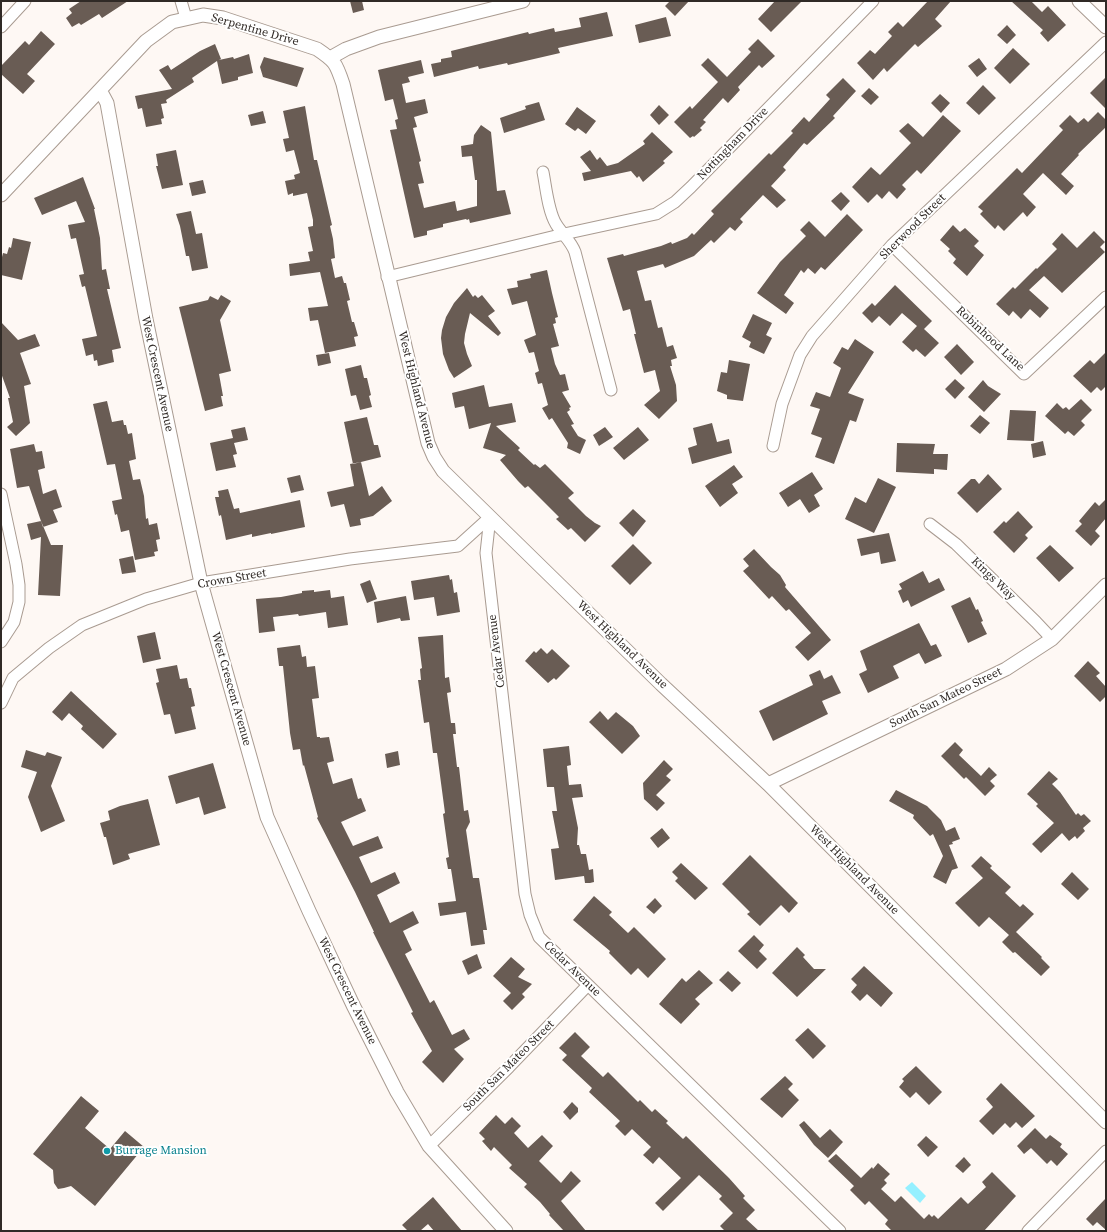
<!DOCTYPE html>
<html>
<head>
<meta charset="utf-8">
<style>
  body { margin:0 }
  #map { position:relative; width:1107px; height:1232px; overflow:hidden; background:#fef8f4; font-family:"Source Serif 4",serif }
  canvas { display:block }
  .frame { position:absolute; inset:0; border:2px solid #302a26; pointer-events:none }
</style>
</head>
<body>
<div id="map">
<canvas width="1107" height="1232"></canvas>
<div class="frame"></div>
</div>
<script>
const ctx = document.querySelector('canvas').getContext('2d');
ctx.lineJoin = 'round';
function paint(path, color) {
  ctx.fillStyle = color;
  ctx.fill(path, 'evenodd');
}
function stroke(path, color, width, dash) {
  ctx.strokeStyle = color;
  ctx.lineWidth = width;
  ctx.lineCap = dash ? 'butt' : 'round';
  ctx.setLineDash(dash || []);
  ctx.stroke(path);
}
function write(font, color, halo, rows, align = 'center') {
  ctx.font = font + ' "Source Serif 4",serif';
  ctx.lineWidth = 4;
  ctx.setLineDash([]);
  ctx.textBaseline = 'middle';
  ctx.strokeStyle = halo;
  ctx.fillStyle = color;
  for (const [text, x, y, turn = 0] of rows) {
    ctx.save();
    ctx.translate(x, y);
    ctx.rotate((+turn || 0) * Math.PI / 180);
    ctx.textAlign = isNaN(turn) ? turn : align;
    if (halo) ctx.strokeText(text, 0, 0);
    ctx.fillText(text, 0, 0);
    ctx.restore();
  }
}
const water = new Path2D(`
  M912,1182L926,1196L920,1203L905,1188Z`);
const building = new Path2D(`
  M81,1H128L102,18L99,14L81,25L79,23L72,27L66,18L72,13L69,9Z
  M350,1H362L364,10L353,13Z
  M670,1H689L675,16L665,6Z
  M775,1H802L771,32L758,19Z
  M928,1H951L935,19L942,26L918,47L915,44L887,72L884,68L873,80L857,63L870,50L875,54L892,36L888,32L898,22L903,27Z
  M1011,1H1031L1042,12L1048,6L1066,25L1048,42L1040,33L1043,30Z
  M607,12L613,36L558,48L560,53L508,65L507,63L479,69L478,66L434,77L431,64L441,62V59L452,57L451,51L528,32L529,34L554,28L555,32L581,27L579,18Z
  M666,17L671,36L639,43L635,25Z
  M1007,25L1016,35L1007,44L997,35Z
  M41,31L55,44L27,74L35,81L23,94L1,74V66L25,41L29,45Z
  M758,39L775,56L762,68L759,65L738,87L740,90L728,103L723,98L703,120L706,122L700,128L702,130L694,137L693,136L690,138L674,122L690,106L692,109L718,82L701,65L708,58L727,77L751,52L748,49Z
  M215,44L221,59L219,60L233,57L234,59L249,54L253,73L238,77V80L222,84L217,61L192,78L194,82L166,100L167,103L161,104L164,118L161,119L162,124L146,127L142,108L138,109L135,96L172,89L159,70L168,65L171,70L200,51Z
  M1013,48L1030,64L1010,84L994,68Z
  M264,57L304,68L297,87L263,77L260,67Z
  M979,58L987,69L977,77L968,66Z
  M421,60L424,73L408,77L410,82L402,84L406,103L425,99L428,113L414,117L417,127L413,128L421,161L419,162L424,183L418,184L424,208L455,201L457,211L477,206V180H475L472,156L462,157L461,146L473,144L474,135L481,125L491,132L497,191L505,190L511,214L470,223L469,219L467,220L466,219L443,224V227L427,231V235L414,238L390,130L397,129L395,120L398,119L393,99L385,101L378,70Z
  M1106,77V109L1090,93Z
  M843,78L856,91L833,116L835,118L807,145L804,143L783,167L786,170L771,186L786,200L777,208L763,195L740,219L743,222L735,231L730,227L714,243L711,240L694,256L665,268L663,264L637,271L645,301L651,300L658,328L662,327L667,347L673,345L677,358L671,360L672,366H670L676,385L677,401L659,419L644,405L660,391L655,370L644,373L634,334H636L630,309L623,311L607,258L623,254L624,256L661,246L671,242L672,244L687,238L692,233L694,235L714,214L711,211L769,153L771,155L793,133L791,131L804,117L809,122L830,99L826,95Z
  M983,85L996,98L979,115L966,103Z
  M869,88L879,97L871,105L861,96Z
  M940,94L950,103L941,113L931,103Z
  M539,102L545,120L504,133L500,118L526,109L525,106Z
  M659,105L669,115L659,125L650,115Z
  M305,106L314,160H317L332,225L330,226L333,239L335,258L331,259L335,278L342,276L344,283H346L350,300L347,301L352,322H354L358,336L354,337L356,346L325,353L318,320L310,321L308,308L328,306L320,272L290,276L289,264L310,261L308,252L313,251L308,227L313,226V220L307,193L293,196V193L288,195L285,181L295,179L294,175L300,173L294,150L286,152L283,139L289,138L283,111Z
  M577,107L596,121L586,134L578,128L575,131L565,124Z
  M263,111L266,123L251,126L248,115Z
  M1098,112L1106,120V127L1078,154L1079,155L1061,174L1074,186L1066,195L1043,173L1023,194L1036,207L1027,217L1023,212L1004,231L998,225L995,229L980,214L983,211L978,207L1017,168L1022,173L1063,130L1059,126L1070,115L1078,123L1084,118L1088,122Z
  M943,115L961,131L921,174L917,170L902,185L906,189L897,199L889,191L882,199L877,194L868,203L852,187L871,167L880,175L911,143L899,131L908,123L923,137Z
  M652,132L673,152L663,161L665,163L643,182L639,176L637,178L631,171L584,181L582,173L591,171L580,157L590,150L597,160L600,157L607,166L618,163L645,144L643,141Z
  M176,150L183,185L162,189L156,166H158L156,154Z
  M83,177L95,209H94L100,238L102,270L106,269L110,289H107L121,348L112,350L114,362L98,366L97,360L94,361L93,354L86,356L82,339L97,336L85,286L82,287L79,275L84,274L76,238L71,239L68,225L85,222L76,201L42,215L34,198Z
  M203,180L206,193L192,196L189,183Z
  M841,192L850,201L841,211L831,201Z
  M191,211L196,234L202,233L208,268L192,271L189,256H186L180,226L176,214Z
  M847,214L863,230L825,270L821,267L815,274L808,268L804,273L801,270L784,295L794,303L786,314L757,293L780,262L806,236L800,230L809,221L825,237Z
  M953,225L960,232L965,228L979,241L974,246L984,255L967,276L953,263L956,259L948,251L950,249L940,240Z
  M1094,231L1105,242L1100,247L1105,252L1062,293L1044,276L1029,290L1049,308L1040,318L1030,309L1021,319L1013,311L1009,316L996,304L1013,287L1015,289L1036,268L1037,269L1057,249L1052,244L1062,233L1077,248Z
  M13,238L31,242L22,280L1,275V261L3,253L7,254L9,247L11,248Z
  M547,270L552,293L558,317L555,318L556,323L553,324L559,346L551,348L555,364L560,375L565,374L569,390L562,392L571,407L569,408L570,410L567,412L574,424L571,425L578,436L586,440L580,454L567,448L568,443L552,418L549,420L542,408L548,405L542,383L538,384L535,373L539,371L534,352L529,353L524,340L536,335L527,301L512,305L507,289L518,287L517,281L531,278L530,274Z
  M895,285L932,321L924,329L939,343L925,357L916,349L913,352L902,342L917,326L902,313L890,326L879,316L872,323L862,313L872,303L875,306Z
  M467,288L473,297L475,295L478,298L482,295L495,311L488,316L501,333L498,336L470,313L465,334L464,343L467,354L472,366L454,378L449,370L443,354L441,338L442,330L446,317L454,303Z
  M221,295L231,301L220,320L231,371L219,374L223,396H221L223,406L205,411L179,307L208,300L210,296L218,300Z
  M753,314L772,323L766,335L772,338L764,354L749,347L751,342L742,337Z
  M1,322L18,340L35,334L40,346L20,353L31,384L24,386L30,423L16,436L7,427L13,422L8,398H10L1,373Z
  M855,339L874,352L848,393L864,399L856,422L850,420L834,464L815,457L822,438L811,434L820,409L810,406L816,392L830,397L841,368L833,363L842,347L848,350Z
  M957,344L974,362L961,375L944,357Z
  M1106,352V386L1101,391L1097,387L1091,393L1073,376L1090,360L1094,364Z
  M329,353L331,363L318,366L316,355Z
  M729,360L750,364L743,401L727,399V395L717,391L721,372L727,373Z
  M361,365L364,378H367L371,395L369,396L372,407L360,410L356,395L351,396L345,369Z
  M955,379L965,388L955,399L945,389Z
  M983,380L988,386L1001,394L984,412L968,397Z
  M484,385L489,407L512,403L516,422L496,426L520,448L518,450L534,465L535,464L540,468L545,464L574,493L568,498L586,516L595,523L601,526L585,542L571,528L568,530L556,519L559,517L528,486L525,488L518,481L500,460L506,455L483,448L491,423L469,429L464,406L455,408L452,393Z
  M1081,399L1092,410L1081,421L1085,425L1074,436L1068,431L1065,434L1045,416L1057,403L1063,409L1066,407L1069,410Z
  M107,401L112,422L123,420L124,425H126L128,434L132,433L136,459L129,461L133,480L140,479L144,496L146,519L148,518L149,525L157,523L160,539L156,540L158,551L154,552L155,556L135,560L129,530L121,532L117,514L115,515L112,501L122,499L115,464L107,465L93,404Z
  M1010,410L1036,411L1034,441L1007,440Z
  M980,415L990,423L980,434L970,426Z
  M367,417L374,445H378L381,457L353,464L344,422Z
  M712,423L717,442L729,439L732,453L692,464L688,448L697,445L693,428Z
  M245,427L248,440L234,443L237,454L233,455L236,467L216,471L210,443L233,438L231,430Z
  M605,427L613,437L599,446L593,435Z
  M638,427L649,440L624,460L613,448Z
  M1043,441L1046,455L1033,458L1031,444Z
  M897,443L935,444L933,454H948L947,470L934,469V474L896,472Z
  M34,444L36,452L42,451L45,468L38,470L43,494L56,489L62,507L53,510L58,522L43,527L29,486L17,488L10,449Z
  M361,462L369,496L382,486L392,501L373,516L360,519L361,525L350,527L344,504L331,507L327,492L354,486L350,464Z
  M734,465L743,477L732,484L738,493L720,507L705,486Z
  M812,472L823,489L814,495L820,506L809,513L800,499L788,507L779,493Z
  M988,474L1002,489L977,513L957,493L971,479H975L979,484Z
  M300,475L304,490L291,493L287,478Z
  M878,478L896,487L874,533L845,519L855,497L866,503Z
  M228,489L234,509L239,508L240,513L300,500L305,527L271,534V533L252,537V534L226,540L221,515L219,516L215,497H219L218,491Z
  M1106,499V518L1095,531L1100,536L1091,546L1075,531L1082,524L1079,521L1095,502L1099,506Z
  M633,509L646,521L633,537L619,523Z
  M1018,511L1033,527L1025,535L1028,538L1014,553L993,532L1004,521L1006,523Z
  M41,521L51,545H63L60,596L38,595L41,537L31,540L27,524Z
  M889,533L896,561L881,564L879,552L861,556L857,539Z
  M633,544L652,563L630,585L611,566Z
  M1050,545L1074,568L1059,582L1036,558Z
  M754,549L771,567L780,575L786,585L785,587L831,640L808,661L795,647L811,633L789,609L786,611L772,596L769,599L743,571L749,566L743,559Z
  M133,556L136,572L122,574L119,559Z
  M923,571L929,583L939,578L945,590L911,607L908,600L903,603L898,591L902,589L899,584Z
  M449,575L450,580L452,579L454,593L457,592L460,612L437,616L434,597L414,600L411,581Z
  M370,580L377,599L367,603L360,584Z
  M314,590V592L330,590L331,598L344,596L348,625L328,628L326,612L299,616L298,614L273,617L275,631L259,633L256,599L281,597L302,593V591Z
  M406,596L410,620L401,621L400,618L377,623L374,602Z
  M970,597L976,610L978,609L983,621L981,622L987,634L968,643L951,606Z
  M919,623L931,646L936,644L942,656L925,664L919,653L893,666L899,678L868,693L859,674L867,670L860,651Z
  M155,632L161,659L143,663L137,636Z
  M443,635L445,678L449,677L451,692L447,693L451,723H455L456,734H453L457,767H459L464,811L468,810L470,822L466,830L473,878H479L487,930H483L485,944L471,946L466,912L440,916L438,903L456,901L451,869H448L446,858L449,857L443,814L445,813L437,753H433L429,722L424,723L418,680H421L420,669L422,668L418,637Z
  M300,645L302,657L306,656L307,667L315,666L319,698L312,699L317,737H320V738L329,737L334,761L327,763L333,784L352,778L358,799L361,798L366,811L341,822L353,846L378,836L383,848L359,857L371,883L395,872L400,883L377,895L390,923L413,911L419,923L403,931L412,950L405,954L430,1003L434,1000L452,1035L464,1029L470,1039L454,1049L464,1059L443,1083L422,1062L432,1051L411,1013L413,1012L373,932H374L355,892L317,818L318,817L304,765L303,766L300,749L293,750L290,733L283,666H279L277,648Z
  M541,648L547,654L552,649L570,666L556,680L554,678L548,683L525,661L534,651L536,653Z
  M1088,661L1100,673L1096,676L1106,687V696L1100,702L1074,676Z
  M177,665L180,679L187,678L189,688H191L195,706L191,707L196,729L175,734L170,714L164,715L156,683L159,682L156,669Z
  M820,670L824,679L832,675L841,693L822,701L828,714L773,741L759,711L813,685L809,675Z
  M71,691L117,734L103,749L81,729L83,726L69,713L62,721L52,712Z
  M600,711L608,720L616,712L633,726L640,736L622,754L589,722Z
  M955,742L963,750L959,755L981,776L989,767L997,775L990,781L995,786L985,796L966,777L964,779L941,756Z
  M569,746L571,765L567,766L569,785L581,784L583,797L572,798L578,828L577,845H579L581,854H586L589,870L593,869L594,882L590,883H585L584,876L555,880L551,849L559,848L552,811H557L554,787H547L543,749Z
  M26,750L45,756L47,752L62,757L51,786L65,821L41,832L28,797L37,772L21,767Z
  M398,751L400,765L387,768L385,754Z
  M664,760L673,769L666,776L671,780L656,795L665,803L657,811L644,799L643,783Z
  M213,763L226,808L204,815L199,797L176,804L168,776Z
  M1049,771L1058,779L1052,784L1060,792L1076,815L1078,813L1081,816L1084,814L1091,821L1083,828L1085,831L1077,839L1075,836L1069,841L1062,833L1041,853L1032,844L1054,823L1036,806L1038,804L1027,794Z
  M896,790L927,806L941,820L946,831L955,827L960,839L952,842L953,844L949,845L958,868L952,870L946,884L933,877L943,856L933,834L930,836L913,818L914,815L889,801Z
  M148,799L160,845L128,854L130,859L113,865L106,837H104L100,823L110,820L108,811L120,806Z
  M662,828L670,838L658,848L650,838Z
  M750,855L798,903L789,913L781,905L760,926L747,914L750,912L722,884Z
  M981,856L992,866L990,868L1011,887L1005,893L1020,907L1023,904L1034,914L1016,932L1042,957L1041,958L1050,967L1041,976L1015,952L1013,953L1002,942L1009,935L989,917L979,927L955,903L983,878L971,866Z
  M681,863L708,888L695,900L675,881L678,878L672,872Z
  M1072,872L1089,889L1078,900L1061,884Z
  M594,896L612,912L609,915L628,933L634,927L666,959L648,978L638,968L631,975L609,953L610,951L573,920Z
  M655,898L662,906L654,914L646,907Z
  M754,935L764,945L759,951L767,959L757,969L738,951Z
  M797,947L805,955L803,957L814,969H826L797,997L772,973Z
  M477,954L482,968L468,975L462,961Z
  M511,957L525,969L518,977L532,984L522,994L525,997L512,1010L503,1001L511,993L493,976Z
  M864,966L893,993L881,1007L867,994L860,1001L851,992L857,985L851,979Z
  M699,970L713,983L695,999L700,1004L681,1024L659,1004L682,978L686,982Z
  M728,971L741,983L732,992L719,980Z
  M808,1028L826,1046L813,1059L795,1040Z
  M575,1032L590,1047L581,1056L603,1077L608,1072L638,1102L640,1100L652,1112L655,1109L668,1121L666,1123L683,1139L686,1136L729,1178L745,1196L743,1198L755,1210L746,1219L759,1231H725L720,1226L733,1213L719,1199L722,1196L699,1175L663,1211L655,1203L681,1178L659,1157L653,1164L643,1155L651,1147L632,1129L625,1136L615,1126L620,1121L589,1092L592,1088L562,1060L567,1055L559,1048Z
  M916,1066L942,1092L929,1105L916,1092L910,1098L899,1087L904,1081L902,1079Z
  M785,1076L793,1084L788,1089L799,1100L782,1118L760,1099Z
  M1001,1083L1035,1116L1022,1128L1016,1122L1010,1128L1005,1123L993,1135L979,1121L993,1107L986,1099Z
  M81,1096L99,1111L85,1128L110,1149L125,1131L144,1147L95,1206L71,1186L64,1188L58,1189L54,1183L53,1170L33,1154Z
  M572,1102L578,1108V1112L570,1120L563,1112Z
  M496,1115L505,1124L512,1117L521,1126L514,1133L528,1148L542,1135L553,1146L539,1161L561,1183L571,1171L581,1181L561,1201L586,1231H564L549,1215L550,1214L540,1202L524,1187L527,1184L509,1168L512,1165L494,1147L491,1151L482,1141L485,1139L479,1133Z
  M804,1121L820,1138L830,1129L843,1142L828,1158L814,1145L799,1125Z
  M1035,1128L1046,1139L1050,1135L1062,1144L1060,1147L1068,1154L1057,1166L1051,1160L1047,1164L1031,1148L1024,1154L1017,1146Z
  M926,1136L938,1147L928,1157L917,1145Z
  M836,1154L861,1178L872,1167L873,1169L878,1163L890,1174L884,1180L887,1183L881,1189L895,1202L901,1196L924,1219L929,1214L932,1217L934,1215L938,1219L961,1197L968,1204L986,1187L982,1182L992,1172L1016,1196L984,1231H892L885,1224L888,1220L869,1201L865,1205L850,1190L854,1186L828,1161Z
  M964,1157L971,1165L963,1173L955,1166Z
  M433,1197L456,1224L462,1231H434L428,1224L420,1231H408L402,1225Z
  M1106,1198V1230L1097,1222L1093,1226L1086,1219Z`);
const minor = new Path2D(`
  M181,1L186,18
  M1,27L25,1
  M543,172C546,187 548,211 556,224C562,234 571,241 575,252L611,390
  M892,245L1024,374L1106,297
  M387,277L564,234L656,214L675,202L691,187L873,1
  M773,446L782,404L800,355L812,336L892,245L1106,42
  M1,494L16,564L19,585V602L14,622L1,642
  M490,517L486,553L525,894L530,915L539,937L840,1231
  M930,524L956,544L1036,622L1052,639
  M1,703L13,678L49,648L82,625L146,599L201,583L350,559L458,546L490,517
  M429,1146L509,1067L588,985
  M1028,1231L1106,1151`);
const tertiary = new Path2D(`
  M1079,1L1106,27
  M330,58L346,49L379,37L523,1
  M100,90L107,103L146,319L201,583L267,817L309,911L353,1005L397,1092L429,1146L506,1231
  M1,195L146,41L172,22L203,15L223,18L317,49C335,61 336,63 343,84L428,443L434,457L443,471L661,684L768,784L1106,1122
  M768,784L1006,669L1052,639L1106,585`);
const markers = [
  [107,1151,4,"#0f9aa8"]
];
const streetNames = [
  ["Serpentine Drive",255,30,16],
  ["Nottingham Drive",733,144,-46],
  ["Sherwood Street",913,227,-45],
  ["Robinhood Lane",990,339,43],
  ["West Crescent Avenue",157,374,78],
  ["West Highland Avenue",416,390,76],
  ["Crown Street",232,579,-10],
  ["Kings Way",993,579,44],
  ["West Highland Avenue",622,645,44],
  ["Cedar Avenue",497,651,-97],
  ["West Crescent Avenue",231,689,74],
  ["South San Mateo Street",946,698,-26],
  ["West Highland Avenue",854,870,45],
  ["Cedar Avenue",572,969,44],
  ["West Crescent Avenue",347,991,64],
  ["South San Mateo Street",509,1066,-45]
];
const cultureNames = [
  ["Burrage Mansion",115,1151]
];
paint(water, '#95f0ff');
paint(building, '#695c54');
stroke(minor, '#a99b91', 13);
stroke(tertiary, '#a99b91', 15);
stroke(minor, '#fff', 11);
stroke(tertiary, '#fff', 13);
for (const [x, y, r, color] of markers) {
  const dot = new Path2D();
  dot.arc(x, y, r, 0, 2 * Math.PI);
  ctx.fillStyle = color;
  ctx.fill(dot);
  stroke(dot, '#fff', 1.5);
}
write('12px', '#302a26', '#fff', streetNames);
write('12px', '#0d838f', '#fff', cultureNames, 'left');
</script>
</body>
</html>
